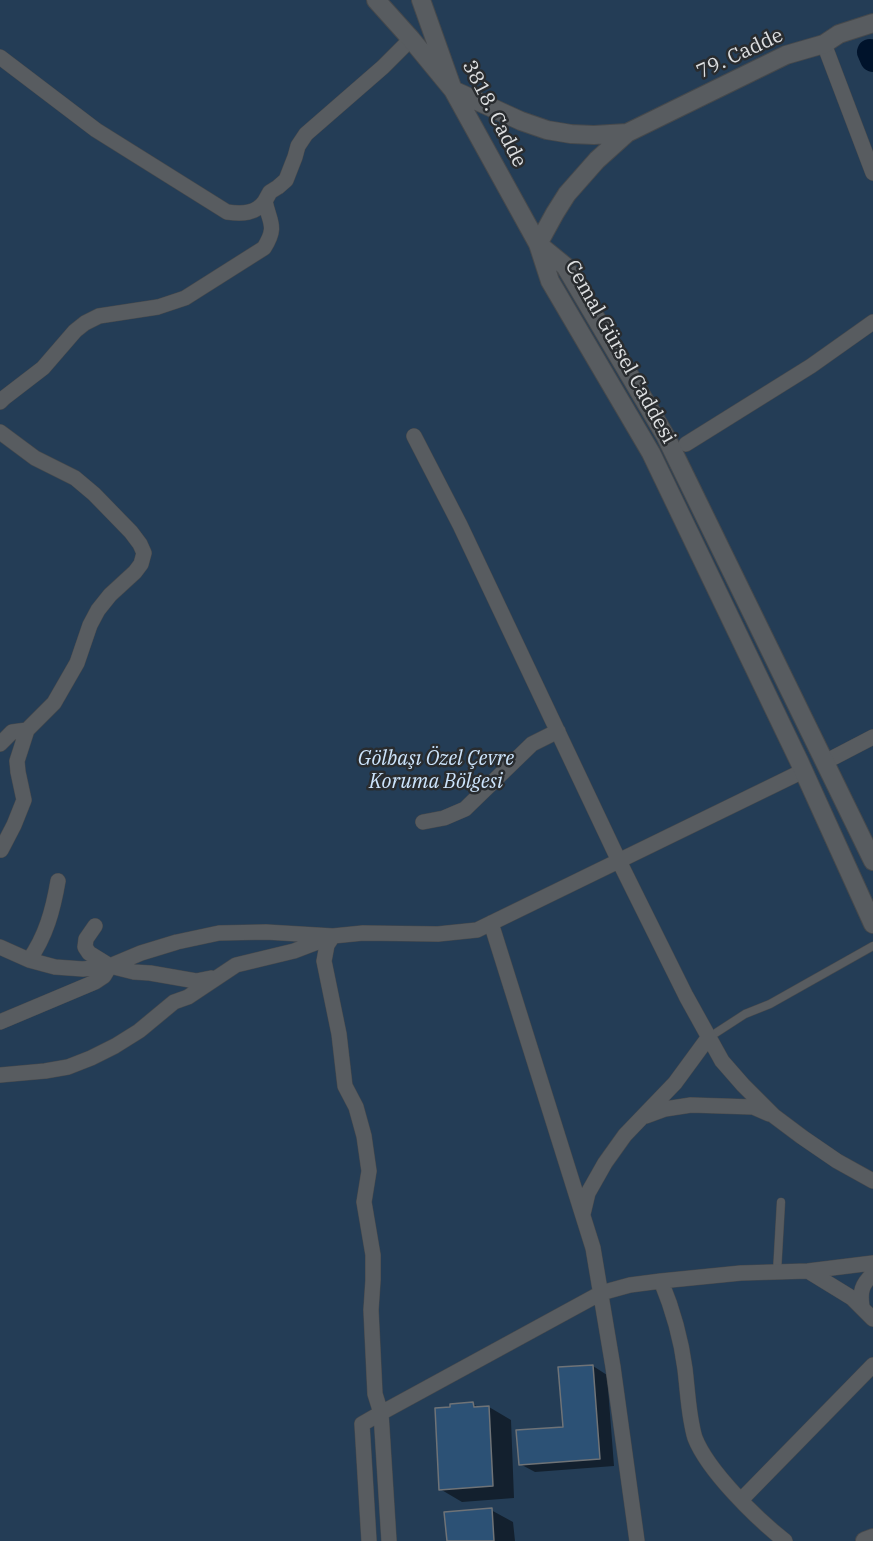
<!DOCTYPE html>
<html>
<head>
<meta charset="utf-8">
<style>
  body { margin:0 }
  canvas { display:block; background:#292c2f }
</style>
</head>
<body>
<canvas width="873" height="1541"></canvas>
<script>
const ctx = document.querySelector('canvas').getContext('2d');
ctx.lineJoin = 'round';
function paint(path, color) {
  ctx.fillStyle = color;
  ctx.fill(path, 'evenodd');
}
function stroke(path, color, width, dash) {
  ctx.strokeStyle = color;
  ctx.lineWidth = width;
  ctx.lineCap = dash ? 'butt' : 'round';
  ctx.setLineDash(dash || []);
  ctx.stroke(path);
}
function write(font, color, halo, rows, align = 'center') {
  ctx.font = font + ' "IBM Plex Serif",serif';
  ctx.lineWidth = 5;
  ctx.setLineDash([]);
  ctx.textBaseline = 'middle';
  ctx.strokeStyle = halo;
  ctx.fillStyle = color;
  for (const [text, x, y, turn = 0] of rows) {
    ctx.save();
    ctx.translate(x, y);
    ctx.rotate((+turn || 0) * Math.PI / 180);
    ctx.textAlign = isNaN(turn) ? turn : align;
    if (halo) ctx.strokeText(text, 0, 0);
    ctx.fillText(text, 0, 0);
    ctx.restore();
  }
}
const green = new Path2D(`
  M0,0H873V1541H0Z`);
const shadow = new Path2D(`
  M593,1366L607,1375L614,1466L535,1472L520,1464L565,1428Z
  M473,1404L480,1408L489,1407L511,1420L514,1498L462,1502L440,1489Z
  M491,1510L513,1522L515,1541H448Z`);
const river = new Path2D(`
  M870,52L873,59`);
const building = new Path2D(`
  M593,1365L600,1459L519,1465L516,1430L563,1427L558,1367Z
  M473,1402L474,1407L489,1406L493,1486L439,1490L435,1408L450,1407V1404Z
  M492,1508L494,1541H447L444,1512Z`);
const lane = new Path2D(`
  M708,1038L745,1014L770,1004L873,946
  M777,1272L781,1202`);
const street = new Path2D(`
  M824,44L873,173
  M0,57L96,130L227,212C242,214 256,214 265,201
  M0,402L4,398L43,368L75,331L85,323L99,316L158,307L185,298L264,248C278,226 269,222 265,201L270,192L278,187L286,180L295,157L298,146L306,134L383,67L411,39
  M0,432L35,458L75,478L94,494L131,532L140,544L144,553L141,564L135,572L110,595L98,610L90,625L77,663L54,703L27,730L12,732L0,744
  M414,436L460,525L619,861L686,996L722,1061L743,1085L774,1116L802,1137L837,1161L873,1181
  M686,444L811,366L873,322
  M825,762L873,737
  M423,822L444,818L465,809L532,744L558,731
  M1,850L14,825L24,800L18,772L17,761L27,730
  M491,923L593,1248L613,1367L637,1541
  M95,926L86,939L85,947L89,953L110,966
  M333,936L327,945L324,961L339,1034L345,1086L356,1107L364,1136L369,1171L364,1202L373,1255V1280L371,1310L375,1394L381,1413L389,1541
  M0,947L29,960L55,967L83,969L110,966L141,953L177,942L219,933L266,932L333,936L363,933L438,934L477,930L803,771
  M29,960C46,936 53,910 58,881
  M0,1022L95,982L104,976L110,966L134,972L150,973L196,981L211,978
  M0,1075L45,1071L68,1067L91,1058L115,1046L139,1031L174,1002L188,997L236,965L294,951L328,938
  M646,1116L665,1109L691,1105L753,1107L769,1114
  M583,1214L588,1193L605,1163L625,1135L675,1083L708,1038
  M808,1271L852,1298L873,1319
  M661,1281C673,1310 681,1338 685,1369C687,1386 688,1403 691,1420C692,1425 693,1432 695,1438C708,1471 756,1518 785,1541
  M862,1307C860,1292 861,1285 873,1274
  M741,1500L873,1365
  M369,1541L362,1424L381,1413L601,1293L630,1285L661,1281L741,1273L808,1271L873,1263`);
const secondary = new Path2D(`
  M376,0L411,39L453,90L521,121L547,130L571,134L594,135L627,133
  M421,0L453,90L538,244L550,281L651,453L799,761L873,924
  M538,244L565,266L666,437L873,861
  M538,244L555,213L567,194L597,160L627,133L786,55L824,44L839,34L873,23
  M865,1541L873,1538`);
const streetNames = [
  ["79. Cadde",740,54,-25],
  ["3818. Cadde",494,114,63],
  ["Cemal Gürsel Caddesi",620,352,61]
];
const parkNames = [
  ["Gölbaşı Özel Çevre",436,759],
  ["Koruma Bölgesi",436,782]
];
paint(green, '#243d56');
paint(shadow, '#0007');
stroke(river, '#00132b', 26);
paint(building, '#2c5175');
stroke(building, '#6f7377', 1.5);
stroke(lane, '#46494c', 9);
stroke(street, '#46494c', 16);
stroke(secondary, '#46494c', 20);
stroke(lane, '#585c60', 8);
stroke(street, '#585c60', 15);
stroke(secondary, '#585c60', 18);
write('20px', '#dee0e2', '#292c2f', streetNames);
write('italic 20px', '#cde5fd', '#292c2f', parkNames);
</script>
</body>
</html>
